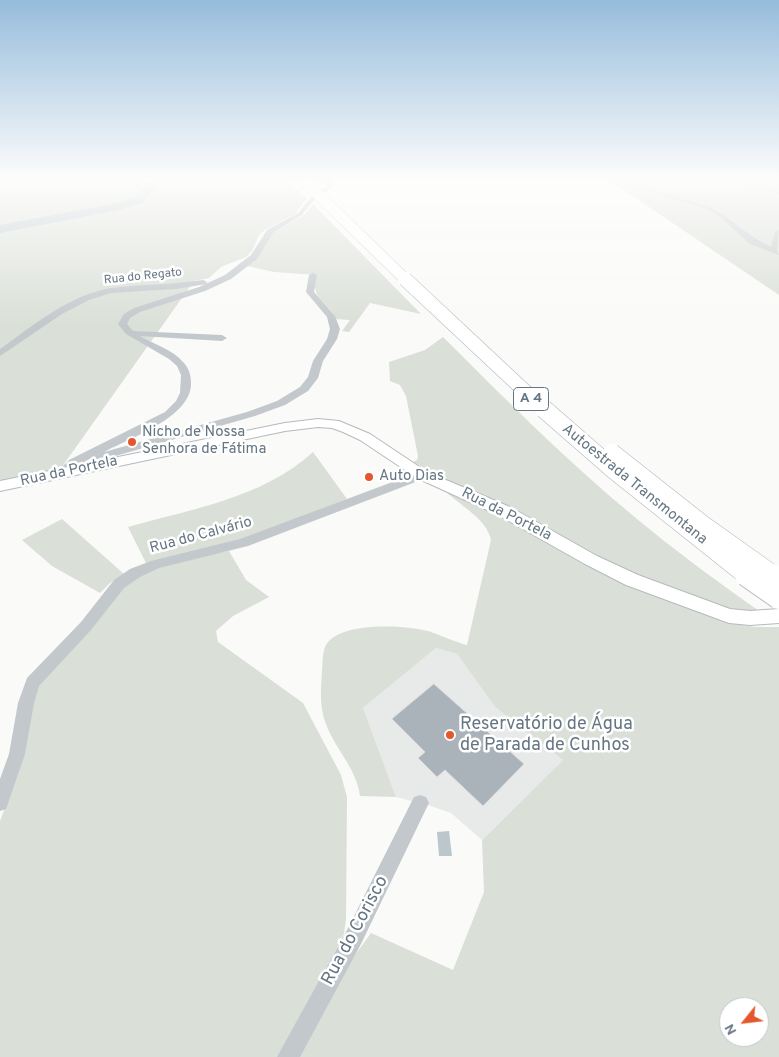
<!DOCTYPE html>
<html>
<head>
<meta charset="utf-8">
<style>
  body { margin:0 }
  #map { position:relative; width:779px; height:1057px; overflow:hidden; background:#fafaf8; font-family:Overpass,sans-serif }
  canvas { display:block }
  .north { position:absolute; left:719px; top:997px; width:50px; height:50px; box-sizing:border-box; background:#fff; border:1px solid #c1c8cd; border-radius:50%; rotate:241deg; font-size:14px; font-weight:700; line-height:20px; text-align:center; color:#657683 }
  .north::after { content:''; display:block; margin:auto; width:18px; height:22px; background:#e4572e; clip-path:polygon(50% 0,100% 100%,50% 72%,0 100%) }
</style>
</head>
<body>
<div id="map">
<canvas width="779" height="1057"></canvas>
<div class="north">N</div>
</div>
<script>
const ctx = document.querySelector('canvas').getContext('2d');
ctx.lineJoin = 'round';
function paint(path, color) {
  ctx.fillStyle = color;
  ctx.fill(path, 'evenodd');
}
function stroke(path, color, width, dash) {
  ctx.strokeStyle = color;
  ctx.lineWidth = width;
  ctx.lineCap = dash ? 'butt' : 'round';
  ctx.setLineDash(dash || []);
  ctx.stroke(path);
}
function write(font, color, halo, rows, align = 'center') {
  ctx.font = font + ' Overpass,sans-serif';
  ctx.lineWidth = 5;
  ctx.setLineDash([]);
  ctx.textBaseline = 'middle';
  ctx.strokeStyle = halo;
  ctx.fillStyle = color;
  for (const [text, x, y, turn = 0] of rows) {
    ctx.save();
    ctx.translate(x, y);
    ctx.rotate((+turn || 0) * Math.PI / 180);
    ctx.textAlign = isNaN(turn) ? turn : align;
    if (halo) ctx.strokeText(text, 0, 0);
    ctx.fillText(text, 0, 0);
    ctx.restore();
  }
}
const built = new Path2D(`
  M436,648L457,654L495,707L563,760L482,840L451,813L428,805L396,797L363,708Z`);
const green = new Path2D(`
  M0,178H285L307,198L295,214L265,230L259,235L252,251L246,257L221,267L209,278L194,281L59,471L0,489Z
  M606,178H779V295Z
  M313,204L421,314L370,303L349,332L342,331L350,320L336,319C327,300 309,299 317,275L274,272L247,266L273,233L305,214Z
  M443,337C506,400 569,463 637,519C677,552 719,583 762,613C700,609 638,580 584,550C565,539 546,526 526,515C489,496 449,484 413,462L417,460L418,456L406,396L400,385L390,381L389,362L425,350Z
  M313,452L347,499L243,540L146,563L128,527C191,509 263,498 313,452Z
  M449,492L506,518L581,561L634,587L724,622L755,627H779V1057H296L355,955L371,933L453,970L484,892L482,840L563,760L495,707L457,654L436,648L363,708L396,797L360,796C357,769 335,749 326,724C319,707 321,689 322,671C323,663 322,652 326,645C340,621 404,625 428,631C441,635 454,642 467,645L491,540C488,521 461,505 447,493ZM729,1007H759V1037H729Z
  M62,519L124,574L110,583L100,593L52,566L22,540Z
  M229,551L246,580L269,597L233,616L216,631L218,642L303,703L341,775L347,797L346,918L344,934L280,1057H0V821L17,776L34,689L124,583L157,568L195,557Z`);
const water = new Path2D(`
  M449,831L452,856H439L437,832Z`);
const river = new Path2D(`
  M143,178H153L158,184L143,203L119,210L0,233V225L117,203L135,197L146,184Z`);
const building = new Path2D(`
  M434,684L524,764L483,806L445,770L437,777L418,758L425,752L392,719Z`);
const minor = new Path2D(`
  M323,178H329L333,185L330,189L316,198L302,215L273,233L257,259L231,279L205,291L140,312L130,318L127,324L133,331L222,335L227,338L222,341L140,336C155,345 172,349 183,362C189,368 191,375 191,383C192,417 130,438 104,452L247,412L277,401L300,387L308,377L313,361L327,339L330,329L327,317L306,292L309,275L313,273L317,275L314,292L335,316L340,329L337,339L323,361L318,378L308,391L285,405L255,416L98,461L93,457L77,466L70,475H62L61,468L69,460L165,412L176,401L180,393L181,375L177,366L169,359L126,334L118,324L124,314L134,308L199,287L225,275L251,255L267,230L298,213L312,196L326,187L327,185Z
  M603,178H611L710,207C732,218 748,237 771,247L775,232L779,230L777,250L779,255L750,244L719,216L706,209Z
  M754,185L779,190V194L752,188L751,187Z
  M203,280L207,282L206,284L176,289L111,293L89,300L62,314L0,356V349C34,325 69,295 111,288C141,284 172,285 203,280Z
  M422,471L426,472L428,475L426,478L248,546L159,568L140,577L124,588L91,630L39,686L34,703L25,754L6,809L0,811V779L9,754L18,703L27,678L81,622L114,580L130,569L151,561L240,539Z
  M420,795L426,797L429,803L426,809L361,944L300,1057H277L347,930L414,797Z`);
const major = new Path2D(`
  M318,419L339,421L370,434L427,472L510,507L597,556L638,575L730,609L750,611L779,609V623L750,625L729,623L626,585L585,564L498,515L417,478L360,440L343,432L332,428L318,427L285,431L0,491V481L285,423Z`);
const highwayBridgeFar3 = new Path2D(`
  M301,178L406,280`);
const highwayBridgeFar2 = new Path2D(`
  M405,279L545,410`);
const highwayBridgeFar1 = new Path2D(`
  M544,409L614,470L747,576
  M612,453L702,524L775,576`);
const highwayBridge = new Path2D(`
  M746,575L779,598
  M773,575L779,579`);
const markers = [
  [132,442,5,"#e4572e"],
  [369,477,5,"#e4572e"],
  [450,735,5,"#e4572e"]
];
const farStreetnames = [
  ["Rua do Regato",143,277,-6]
];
const shields = [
  [531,399,35]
];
const shieldNames = [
  ["A 4",531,399]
];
const poiNames = [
  ["Nicho de Nossa",142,433],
  ["Senhora de Fátima",142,450],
  ["Auto Dias",379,477]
];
const streetNames = [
  ["Rua da Portela",69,472,-12],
  ["Autoestrada Transmontana",634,485,39],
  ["Rua da Portela",506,515,27],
  ["Rua do Calvário",201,536,-15]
];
const nearPoinames = [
  ["Reservatório de Água",460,725],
  ["de Parada de Cunhos",460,746]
];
const nearStreetnames = [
  ["Rua do Corisco",356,931,-62]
];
paint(built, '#e8e9e9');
paint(green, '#dadfd7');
paint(water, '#bbc7cb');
paint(river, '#bbc7cb');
paint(building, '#aab3b9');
stroke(building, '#dcdcda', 1);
stroke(major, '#b5babe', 2);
paint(minor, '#c3c8cc');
paint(major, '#fff');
stroke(highwayBridgeFar3, '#b4b9bd', 12, []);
stroke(highwayBridgeFar2, '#b4b9bd', 15, []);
stroke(highwayBridgeFar1, '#b4b9bd', 19, []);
stroke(highwayBridge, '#b4b9bd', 24, []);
stroke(highwayBridgeFar3, '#fff', 11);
stroke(highwayBridgeFar2, '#fff', 14);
stroke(highwayBridgeFar1, '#fff', 18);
stroke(highwayBridge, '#fff', 22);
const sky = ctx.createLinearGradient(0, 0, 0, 326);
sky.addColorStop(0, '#96bcdc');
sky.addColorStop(0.55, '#fdfdfc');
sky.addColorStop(1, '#fdfdfc00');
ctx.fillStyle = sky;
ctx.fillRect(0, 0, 779, 326);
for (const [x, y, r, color] of markers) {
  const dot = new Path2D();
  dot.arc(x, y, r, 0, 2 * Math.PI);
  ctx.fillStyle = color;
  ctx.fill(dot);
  stroke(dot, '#fff', 2);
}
write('12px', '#657683', '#fff', farStreetnames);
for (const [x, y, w] of shields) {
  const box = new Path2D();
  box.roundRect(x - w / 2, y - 11.5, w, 23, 4);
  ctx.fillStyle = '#fff';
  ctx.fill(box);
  stroke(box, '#657683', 1);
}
write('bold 14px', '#657683', null, shieldNames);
write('15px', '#657683', '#fff', poiNames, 'left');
write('15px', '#657683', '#fff', streetNames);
write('18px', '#657683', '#fff', nearPoinames, 'left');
write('18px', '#657683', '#fff', nearStreetnames);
</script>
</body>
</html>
